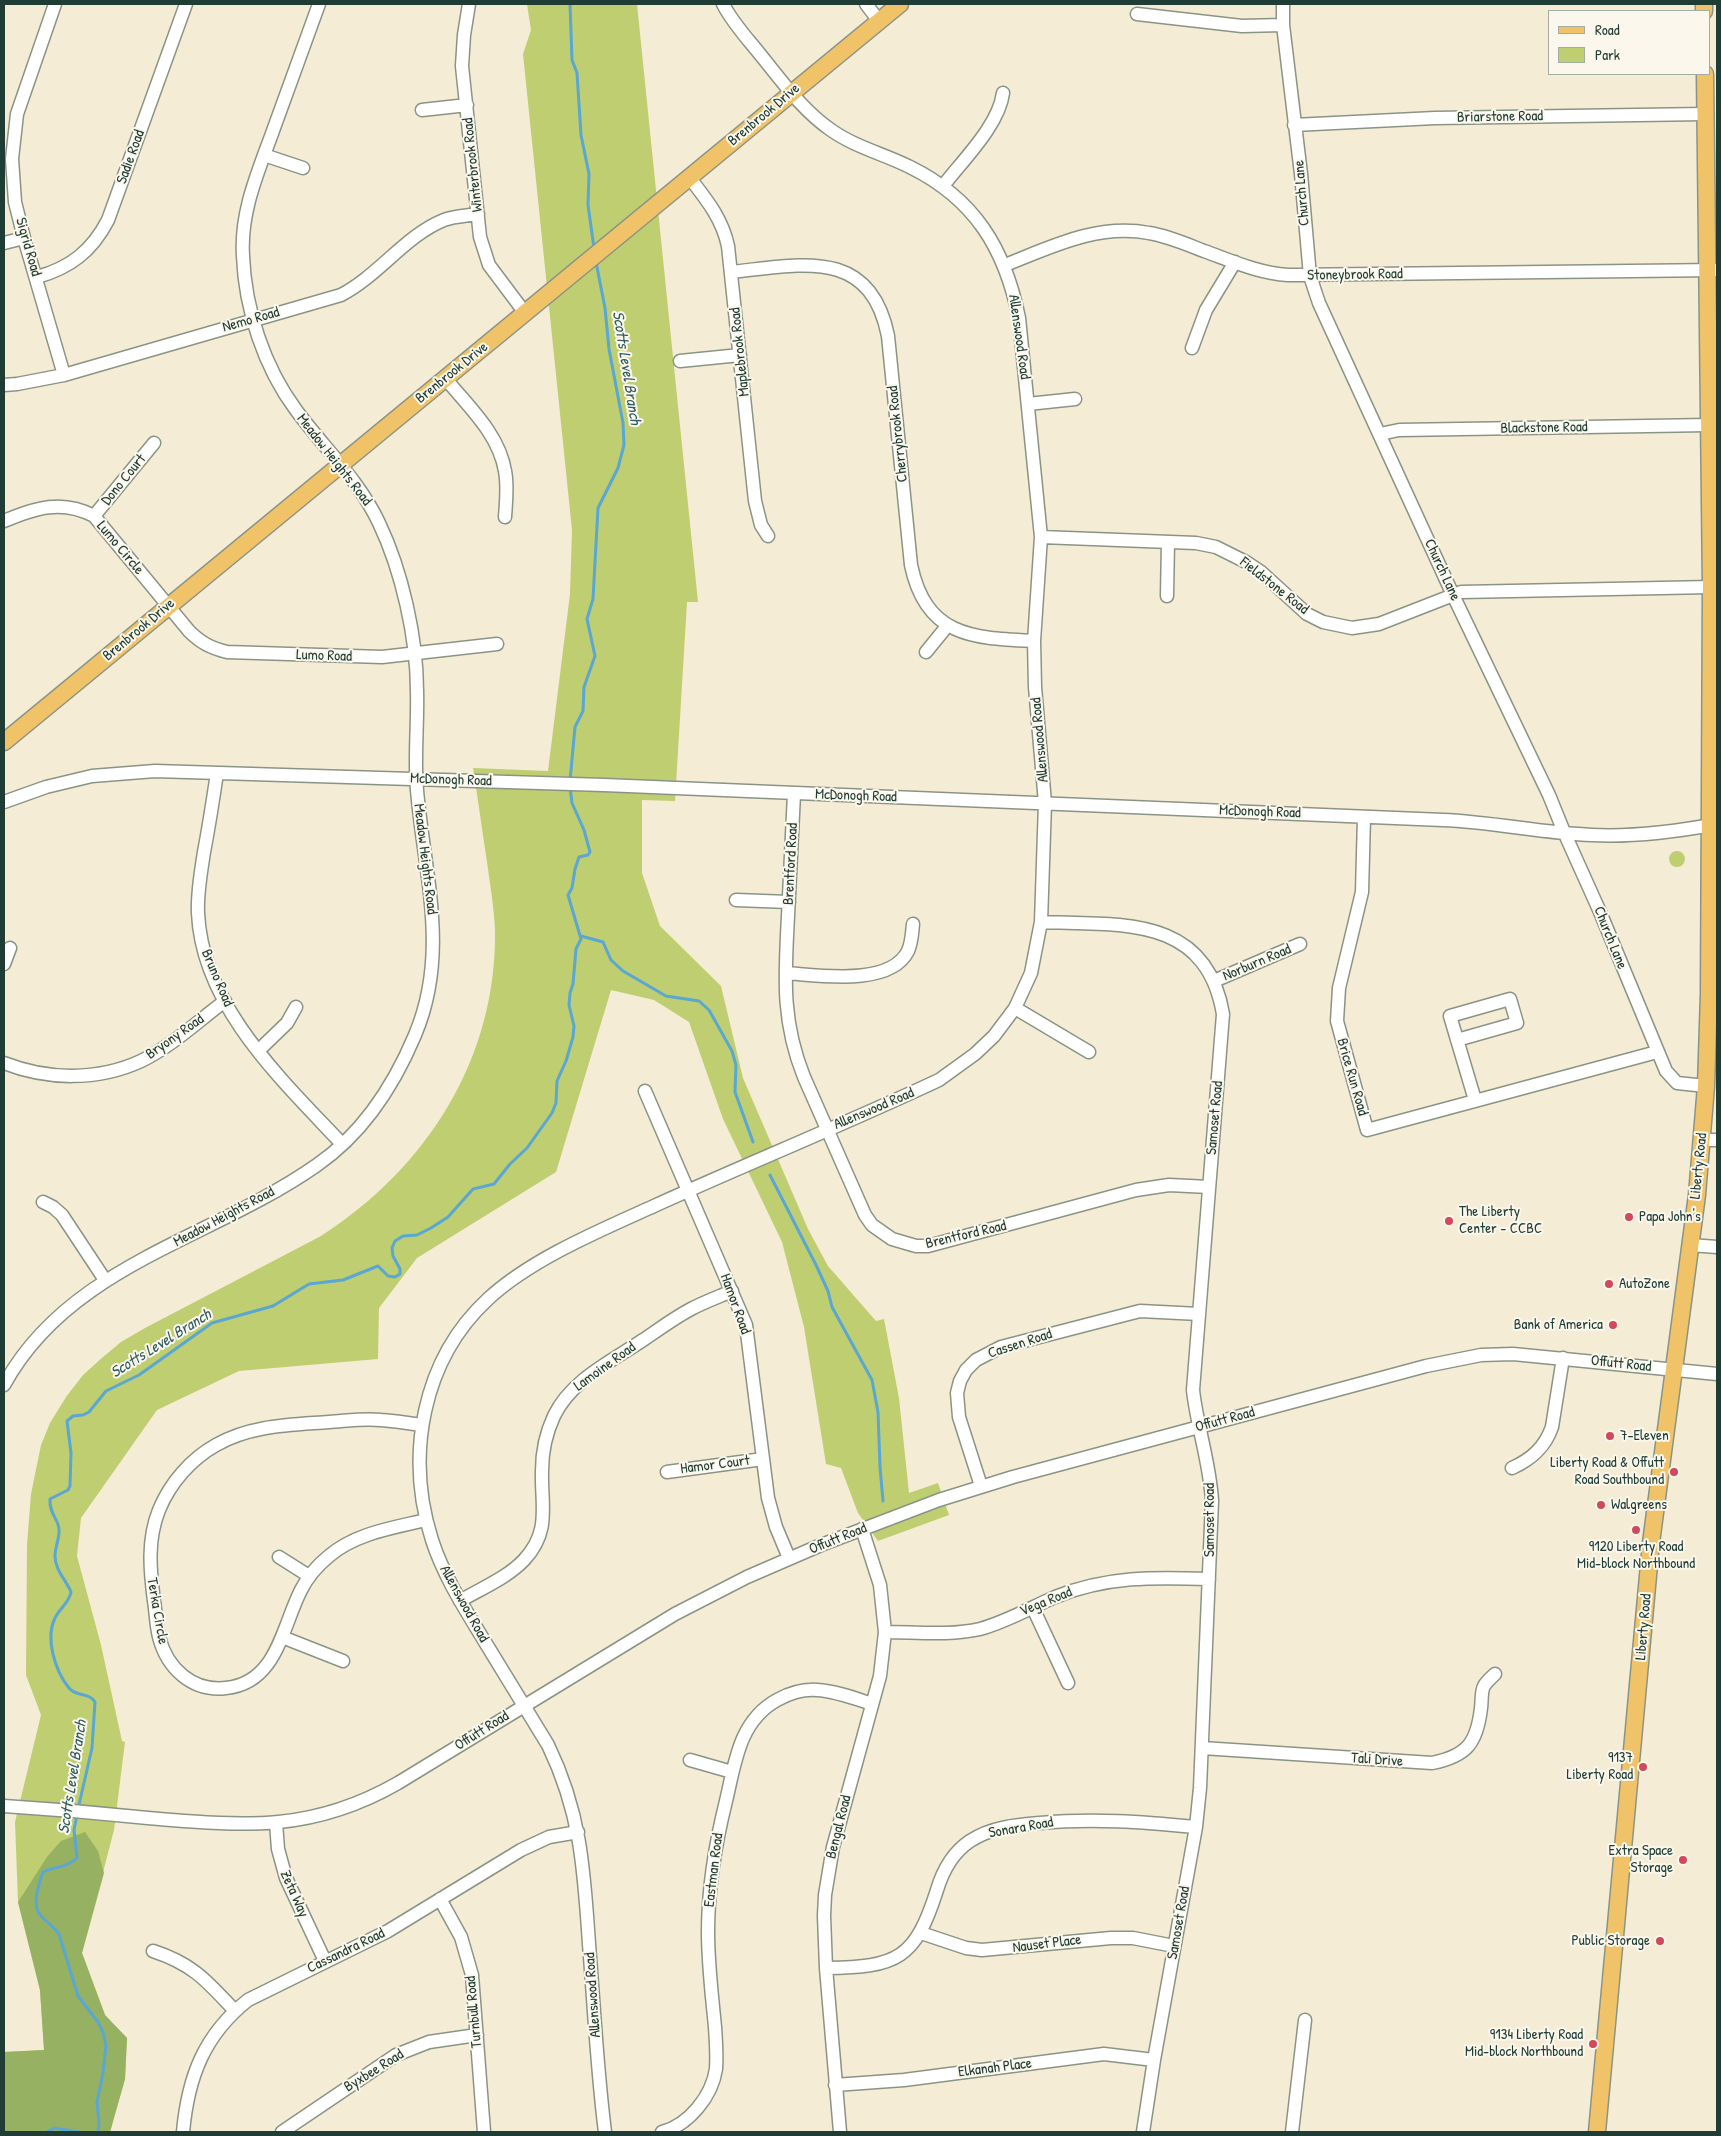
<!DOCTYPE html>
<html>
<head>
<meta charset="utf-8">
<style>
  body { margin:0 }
  #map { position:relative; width:1721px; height:2136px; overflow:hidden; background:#f5ecd6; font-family:"Patrick Hand",sans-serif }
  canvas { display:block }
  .frame { position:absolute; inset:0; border:5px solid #1f3d34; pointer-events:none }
  .legend { position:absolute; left:1548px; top:10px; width:162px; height:65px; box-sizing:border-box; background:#fbf7ec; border:1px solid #a3ada2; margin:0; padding:6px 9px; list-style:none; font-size:15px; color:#1f3d34 }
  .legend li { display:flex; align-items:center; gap:10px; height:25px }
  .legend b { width:25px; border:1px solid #a3ada2 }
</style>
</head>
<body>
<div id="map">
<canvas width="1721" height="2136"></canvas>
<div class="frame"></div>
<ul class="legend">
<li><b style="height:6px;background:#f1c369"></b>Road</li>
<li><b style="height:14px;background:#bfce70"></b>Park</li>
</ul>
</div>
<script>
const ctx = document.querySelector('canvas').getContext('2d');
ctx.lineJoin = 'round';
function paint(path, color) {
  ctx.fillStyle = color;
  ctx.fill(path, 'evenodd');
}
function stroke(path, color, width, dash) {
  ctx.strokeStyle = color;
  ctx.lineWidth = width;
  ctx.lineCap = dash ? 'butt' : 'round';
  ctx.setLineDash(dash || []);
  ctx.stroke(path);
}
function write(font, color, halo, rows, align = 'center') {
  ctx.font = font + ' "Patrick Hand",sans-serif';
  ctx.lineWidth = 4;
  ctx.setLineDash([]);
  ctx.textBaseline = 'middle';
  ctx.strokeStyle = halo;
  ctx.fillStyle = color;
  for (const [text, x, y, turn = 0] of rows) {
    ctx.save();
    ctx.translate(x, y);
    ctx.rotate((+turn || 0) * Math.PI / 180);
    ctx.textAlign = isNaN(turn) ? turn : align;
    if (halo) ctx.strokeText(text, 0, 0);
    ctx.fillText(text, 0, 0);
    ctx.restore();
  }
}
const green = new Path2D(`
  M527,4H637L698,602H687L675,801L642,800V873L660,926L721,986L743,1078L808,1229L828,1266L876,1321L884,1319L899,1398L909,1493L938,1483L949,1515L878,1541L858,1513L841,1468L826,1464L804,1327L782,1242L723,1119L689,1022L654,1000L611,990L556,1172L417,1258L379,1308L378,1359L239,1371L157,1410L81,1518L77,1556L101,1645L122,1741L125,1742L114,1830L82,1953L105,2015L127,2038L125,2079L110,2132H4V2052L44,2050L40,1990L18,1902L15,1822L41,1715L26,1675L27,1545L31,1494L41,1445L50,1423L66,1397L83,1375L103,1357L121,1342L145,1328L321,1236C427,1168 497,1058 495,930C494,907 490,884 487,862C482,830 478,799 473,768L548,771L570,594L572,530L523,54L531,30Z
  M1669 859a8 8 0 1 1 16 0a8 8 0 1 1-16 0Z`);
const forest = new Path2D(`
  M85,1832L98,1851L104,1873L82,1953L105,2015L127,2038L125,2079L110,2132H4V2052L44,2050L40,1990L18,1902L47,1857L61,1841Z`);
const stream = new Path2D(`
  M570,4L572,60L577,73L581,135L589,174L588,205L594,248
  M570,781L575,727L583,711L584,687L595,656L587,619L593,599L598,508L618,468L624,445L623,423L609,349L605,308L596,262
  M581,936L603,942L611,960L623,971L666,996L699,1001L709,1010L732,1051L736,1065L735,1092L753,1142
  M770,1175L816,1265L828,1291L832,1307L872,1380L878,1412L880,1467L883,1501
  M78,1809L92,1748L95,1702C89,1692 76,1697 69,1688C55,1671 45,1638 55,1618C60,1608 69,1603 71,1592C66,1580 55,1570 55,1556C55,1547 60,1537 59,1529C58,1518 49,1514 50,1499L68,1490L70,1486L71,1453L67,1421L73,1416L83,1415L89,1412L106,1391L139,1375L212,1323L273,1306L309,1284L343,1280L378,1266L388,1276L395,1277L400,1274V1269L393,1256L392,1248L395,1241L403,1236L417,1235L431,1228L448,1217L473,1189L494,1184L510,1164L527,1148L552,1113L556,1103L557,1081L566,1061L573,1037L574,1026L569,1005L570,993L573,984L576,949L581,939L568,895L572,888L575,869L579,857L588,855L590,852L584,830L572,803L570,787
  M77,1815L74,1830L77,1858C67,1868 55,1866 43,1872C39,1885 30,1906 42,1917C48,1923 54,1927 59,1934L78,1996L98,2022L103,2032L106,2045L103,2073L97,2102L99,2123L98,2132
  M47,2132L54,2128L79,2132`);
const minor = new Path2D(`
  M55,4L17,114L12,159L15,202L24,238L64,375
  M469,4L464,35L462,66L480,237L489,265L525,313
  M866,4L879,21
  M1283,4V25L1301,174L1310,276L1319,303L1453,595L1549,795L1564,832L1600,912L1666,1071L1677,1083L1706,1086
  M1137,14L1242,26L1283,25
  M422,110L467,105
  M1294,125L1435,118L1705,114
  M264,155L303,168
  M689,177C706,199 722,218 728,246L755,501L761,525L768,536
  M943,186C963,160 999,125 1003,93
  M4,243L24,238
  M1005,265C1051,247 1098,223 1149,233C1168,236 1186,244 1204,251C1232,261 1258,273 1288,275L1717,270
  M731,272C800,265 870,246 888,336L911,565C926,637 973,638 1034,641
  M37,277C70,268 92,251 108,220L186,4
  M1192,348L1206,310L1235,262
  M680,361L740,355
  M445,378C468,406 499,434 505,471C508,486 506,502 505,517
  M4,385L17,384L64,375L341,295C378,276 406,235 444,220C454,216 466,216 478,214
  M1028,404L1075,399
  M1380,434L1399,430L1709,425
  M94,516L154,443
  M4,521C35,508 62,499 94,516L189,631C201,643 211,648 227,652L382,657L497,644
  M1041,537L1196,543L1216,547L1246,562L1261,572L1307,614L1323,622L1352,628L1379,624L1461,592L1711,587
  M1167,596L1168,542
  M926,652L948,625
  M217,773C213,800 209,826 204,852C201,872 197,893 198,913C202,1006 282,1080 342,1144
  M794,794C792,835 790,875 788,916C785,975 781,1020 804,1077L865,1215L872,1225L892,1239L916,1246H928L1136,1190L1169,1185L1209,1187
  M4,802L46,787L92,776L155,771L604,785L1443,820C1493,822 1542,833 1592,835C1630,837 1679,831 1717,824
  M1364,817L1362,892L1339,988L1337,1021L1367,1130L1657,1052
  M736,900L789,902
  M1041,922C1119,925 1206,914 1223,1014L1193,1390C1197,1427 1210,1463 1212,1501L1200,1788L1196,1827L1154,2060L1143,2132
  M4,964L10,948
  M786,973C818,975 890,987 908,951C912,942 912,933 913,924
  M1214,981L1300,944
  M1015,1008L1089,1052
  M1457,1040L1517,1023L1510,999L1450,1016L1475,1100
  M258,1051L287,1023L296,1007
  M4,1063C47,1080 98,1081 141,1061C172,1046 198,1021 225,1001
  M645,1091L746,1325L768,1498L776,1527L789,1558
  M1702,1140H1717
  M43,1202L53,1207L62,1215L105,1280
  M1690,1245L1717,1247
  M4,1385C69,1265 212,1239 317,1165C362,1134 394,1085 415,1035C450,952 424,874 417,790C414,757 418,724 417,691C417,638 402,571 379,523C359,480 324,448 296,410C264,367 245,309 243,256C240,211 259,170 274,128C289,87 304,45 319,4
  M421,1425C408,1423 394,1421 381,1420C364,1418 346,1421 329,1422C290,1425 251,1425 216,1445C191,1459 170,1483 159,1510C147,1540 150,1570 154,1601C156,1613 156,1625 159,1637C167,1668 192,1692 226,1688C277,1683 282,1627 301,1590C308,1576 318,1565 329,1556C356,1533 393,1528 426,1520
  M1512,1468C1532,1459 1545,1447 1552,1427L1563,1358
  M667,1472L763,1459
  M981,1486L959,1417L957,1393L960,1381L966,1370L976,1360L1001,1347L1140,1311L1199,1314
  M279,1557L309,1576
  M460,1601C480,1589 507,1578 524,1560C551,1531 541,1506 542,1471C542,1452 546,1433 554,1416C571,1380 612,1361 643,1340C658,1330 674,1318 691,1309C704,1302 718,1297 732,1291
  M1033,1608L1068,1683
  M885,1632C915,1632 950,1636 980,1629C1006,1622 1030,1608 1055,1597C1107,1576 1154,1577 1209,1579
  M282,1637L343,1661
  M1202,1748L1432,1763C1467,1756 1477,1743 1481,1708C1482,1702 1481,1691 1484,1686C1487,1681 1492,1677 1495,1674
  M690,1760L732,1772
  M4,1806C52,1809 100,1813 148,1818C243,1826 311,1833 398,1783L675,1614L747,1577L821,1545L939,1500L1013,1477L1426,1366L1481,1355L1513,1354L1717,1374
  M276,1823L278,1849L286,1878L325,1961
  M440,1899L461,1937L472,1975L484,2132
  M921,1933L966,1948L982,1950L1111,1938H1133L1174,1946
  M153,1951C193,1964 207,1981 235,2011
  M826,1968C898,1967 915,1959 937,1890C943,1870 952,1853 970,1841C991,1827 1016,1825 1040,1823C1093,1818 1143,1822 1196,1827
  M835,2085L904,2080L1104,2054L1154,2060
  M183,2132C188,2077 204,2035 248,2000L388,1931L521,1850L549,1837L578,1832
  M282,2132L396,2055L429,2042L477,2035
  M605,2132C597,2070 594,2006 589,1944C584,1870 581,1813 548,1745C527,1711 506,1676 485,1642C465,1609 444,1577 432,1540C405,1456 422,1360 488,1299C531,1259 601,1230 654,1206C749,1163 845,1124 939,1080L975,1054L994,1036L1015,1008L1031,973L1041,922L1045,803L1035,687L1034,641L1041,537L1019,318C1005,249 975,199 910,167C884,154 855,147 831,130C802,110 781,80 759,53C746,37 732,22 723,4
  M662,2132C689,2125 712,2096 716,2069C717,2055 716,2041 715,2027C712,1996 708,1964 708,1932C708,1888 715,1845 726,1801C735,1763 739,1721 777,1700C788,1694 803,1689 817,1690C835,1691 854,1698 872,1704
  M840,2132L826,1968L824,1916L825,1895L833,1847L880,1676L885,1632L880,1585L862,1529
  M1292,2132L1305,2020`);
const major = new Path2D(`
  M1704,4V11
  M4,742L900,4
  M1597,2132L1651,1543L1697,1195L1706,1086L1709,994L1711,587L1705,74`);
const markers = [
  [1629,1217,5,"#d1495b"],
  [1449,1221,5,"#d1495b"],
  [1609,1284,5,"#d1495b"],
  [1613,1325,5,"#d1495b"],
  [1610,1436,5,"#d1495b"],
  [1674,1472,5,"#d1495b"],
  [1601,1505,5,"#d1495b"],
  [1636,1530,5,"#d1495b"],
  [1643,1767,5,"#d1495b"],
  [1683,1860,5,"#d1495b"],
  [1660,1941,5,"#d1495b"],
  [1593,2044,5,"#d1495b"]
];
const streetNames = [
  ["Brenbrook Drive",764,115,-40],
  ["Briarstone Road",1500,117,-1],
  ["Sadie Road",131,157,-70],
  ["Winterbrook Road",473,165,-96],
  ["Church Lane",1302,193,-95],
  ["Sigrid Road",28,247,74],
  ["Stoneybrook Road",1355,275,-1],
  ["Nemo Road",251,320,-16],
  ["Allenswood Road",1019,337,82],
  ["Maplebrook Road",740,352,-96],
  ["Brenbrook Drive",452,373,-39],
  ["Blackstone Road",1544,428,-1],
  ["Cherrybrook Road",898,434,-96],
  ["Meadow Heights Road",334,460,52],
  ["Dono Court",124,480,-51],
  ["Lumo Circle",120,548,50],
  ["Church Lane",1442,570,65],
  ["Fieldstone Road",1274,586,38],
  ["Brenbrook Drive",139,630,-40],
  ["Lumo Road",324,656,2],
  ["Allenswood Road",1040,740,-95],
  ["McDonogh Road",451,780,2],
  ["McDonogh Road",856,796,2],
  ["McDonogh Road",1260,812,2],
  ["Meadow Heights Road",425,859,83],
  ["Brentford Road",791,864,-87],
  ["Church Lane",1610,938,68],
  ["Norburn Road",1257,963,-23],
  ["Bruno Road",217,978,67],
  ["Bryony Road",175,1037,-35],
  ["Brice Run Road",1352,1077,74],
  ["Allenswood Road",874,1109,-23],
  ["Samoset Road",1215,1118,-85],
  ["Liberty Road",1699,1166,-84],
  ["Meadow Heights Road",224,1217,-28],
  ["Brentford Road",966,1235,-13],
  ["Hamor Road",735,1304,70],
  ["Cassen Road",1020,1344,-18],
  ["Offutt Road",1621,1364,6],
  ["Lamoine Road",605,1367,-36],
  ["Offutt Road",1225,1420,-15],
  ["Hamor Court",715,1465,-7],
  ["Samoset Road",1210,1520,-90],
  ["Offutt Road",838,1539,-22],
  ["Vega Road",1046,1602,-22],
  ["Allenswood Road",464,1604,61],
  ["Terka Circle",157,1611,80],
  ["Liberty Road",1644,1627,-85],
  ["Offutt Road",482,1731,-32],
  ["Tali Drive",1377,1760,4],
  ["Bengal Road",839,1827,-76],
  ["Sonara Road",1021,1828,-10],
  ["Eastman Road",714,1870,-83],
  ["Zeta Way",294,1894,66],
  ["Samoset Road",1179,1923,-80],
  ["Nauset Place",1047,1944,-7],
  ["Cassandra Road",346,1951,-26],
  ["Allenswood Road",593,1995,-94],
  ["Turnbull Road",474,2012,-95],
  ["Elkanah Place",995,2068,-7],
  ["Byxbee Road",374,2071,-32]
];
const poiNames = [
  ["The Liberty",1459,1212,"left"],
  ["Center - CCBC",1459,1229,"left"],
  ["Papa John's",1639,1217,"left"],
  ["AutoZone",1619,1284,"left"],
  ["Bank of America",1603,1325],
  ["7-Eleven",1620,1436,"left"],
  ["Liberty Road & Offutt",1664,1463],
  ["Road Southbound",1664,1480],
  ["Walgreens",1611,1505,"left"],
  ["9120 Liberty Road",1636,1547,"center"],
  ["Mid-block Northbound",1636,1564,"center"],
  ["9137",1633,1758],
  ["Liberty Road",1633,1775],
  ["Extra Space",1673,1851],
  ["Storage",1673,1868],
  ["Public Storage",1650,1941],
  ["9134 Liberty Road",1583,2035],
  ["Mid-block Northbound",1583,2052]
];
const waterNames = [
  ["Scotts Level Branch",626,368,81],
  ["Scotts Level Branch",161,1344,-32],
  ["Scotts Level Branch",73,1777,-81]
];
paint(green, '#bfce70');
paint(forest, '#97b162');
stroke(stream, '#59a7d2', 3);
stroke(minor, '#8a9485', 15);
stroke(major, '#8a9485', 19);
stroke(minor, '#fff', 12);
stroke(major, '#f1c369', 16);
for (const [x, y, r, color] of markers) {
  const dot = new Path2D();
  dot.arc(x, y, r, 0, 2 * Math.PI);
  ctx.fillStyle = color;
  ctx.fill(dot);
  stroke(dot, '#fbf7ec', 2);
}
write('15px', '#1f3d34', '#fbf7ec', streetNames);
write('15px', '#1f3d34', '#fbf7ec', poiNames, 'right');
write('italic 16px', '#305d63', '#fbf7ec', waterNames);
</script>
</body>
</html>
